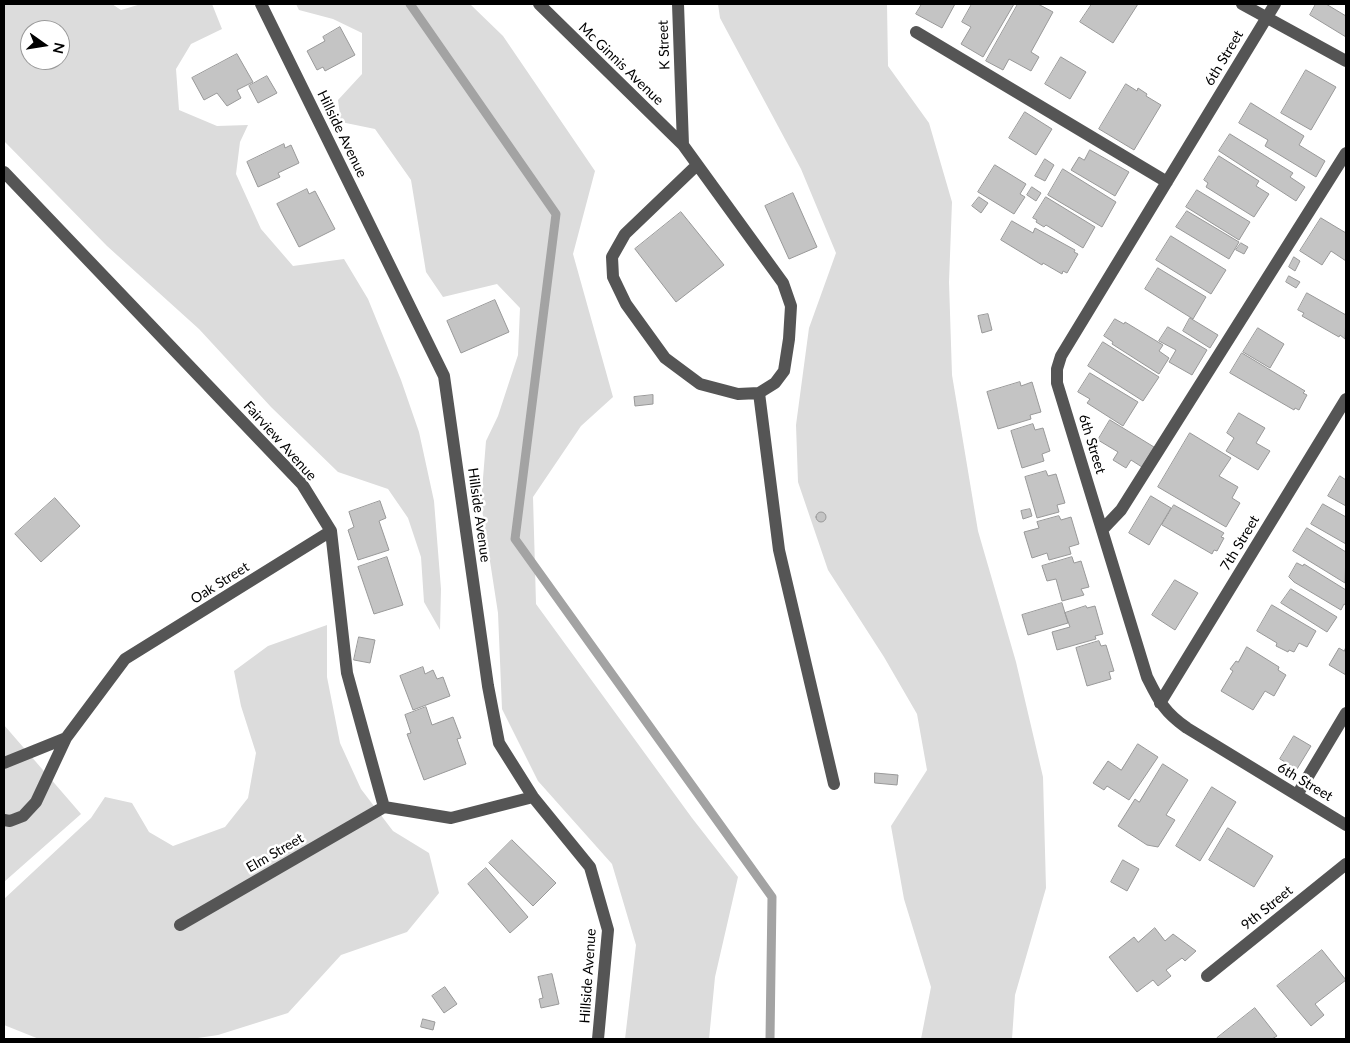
<!DOCTYPE html>
<html>
<head>
<meta charset="utf-8">
<style>
  body { margin:0 }
  #map { position:relative; width:1350px; height:1043px; overflow:hidden; background:#fff; font-family:Lato,sans-serif }
  canvas { display:block }
  .frame { position:absolute; inset:0; border:5px solid #000; pointer-events:none }
  .north { position:absolute; left:20px; top:20px; width:50px; height:50px; box-sizing:border-box; background:#fff; border:1px solid #999; border-radius:50%; rotate:103deg; font-size:14px; font-weight:700; line-height:20px; text-align:center; color:#000 }
  .north::after { content:''; display:block; margin:auto; width:18px; height:22px; background:#000; clip-path:polygon(50% 0,100% 100%,50% 72%,0 100%) }
</style>
</head>
<body>
<div id="map">
<canvas width="1350" height="1043"></canvas>
<div class="frame"></div>
<div class="north">N</div>
</div>
<script>
const ctx = document.querySelector('canvas').getContext('2d');
ctx.lineJoin = 'round';
function paint(path, color) {
  ctx.fillStyle = color;
  ctx.fill(path, 'evenodd');
}
function stroke(path, color, width, dash) {
  ctx.strokeStyle = color;
  ctx.lineWidth = width;
  ctx.lineCap = dash ? 'butt' : 'round';
  ctx.setLineDash(dash || []);
  ctx.stroke(path);
}
function write(font, color, halo, rows, align = 'center') {
  ctx.font = font + ' Lato,sans-serif';
  ctx.lineWidth = 5;
  ctx.setLineDash([]);
  ctx.textBaseline = 'middle';
  ctx.strokeStyle = halo;
  ctx.fillStyle = color;
  for (const [text, x, y, turn = 0] of rows) {
    ctx.save();
    ctx.translate(x, y);
    ctx.rotate((+turn || 0) * Math.PI / 180);
    ctx.textAlign = isNaN(turn) ? turn : align;
    if (halo) ctx.strokeText(text, 0, 0);
    ctx.fillText(text, 0, 0);
    ctx.restore();
  }
}
const green = new Path2D(`
  M4,4H112L121,10L141,4H212L222,29L191,44L176,69L179,110L217,126L248,125L240,142L236,174L261,229L293,266L344,259L368,299L401,380L419,432L434,501L441,589L440,630L424,602L421,557L408,518L388,489L338,472L271,407L199,329L107,246L4,141ZM30,30H60V60H30Z
  M296,4H470L503,36L595,171L573,254L613,397L581,426L533,497L536,604L692,818L738,877L715,977L709,1039H625L636,945L612,864L538,781L502,709L498,613L481,503L486,441L498,416L518,355L520,308L497,284L443,297L426,272L411,180L375,129L341,122L338,100L362,74V33L333,19L299,10Z
  M718,4H887L888,66L929,123L952,202L949,282L952,375L978,531L1016,662L1043,777L1046,888L1015,995L1012,1039H921L931,987L904,899L891,826L927,770L917,714L884,657L828,570L798,482L796,425L809,328L836,253L801,169L720,18Z
  M327,625V677L340,743L361,789L393,831L429,853L439,893L407,932L341,955L288,1013L218,1035L191,1039H39L4,1025V899L91,818L105,797L132,803L149,832L173,846L225,827L248,798L256,753L241,706L234,671L268,646Z
  M4,725L81,814L4,882Z`);
const stream = new Path2D(`
  M410,4L556,214L515,539L772,897L770,1039`);
const building = new Path2D(`
  M922,4H955L942,28L916,14Z
  M972,4H1014L983,57L961,44L971,27L962,22Z
  M1018,4H1038L1053,12L1031,52L1039,57L1031,71L1009,59L1003,70L986,61Z
  M1092,4H1138L1113,43L1080,22Z
  M1316,4H1326L1346,16V37L1310,15Z
  M340,27L355,55L325,71L323,67L317,70L307,51L325,41L323,37Z
  M237,54L253,82L237,90L241,98L227,106L217,93L204,100L192,78Z
  M1061,57L1086,72L1070,99L1045,84Z
  M1306,70L1336,87L1311,130L1281,113Z
  M267,76L277,93L258,103L249,86Z
  M1126,84L1137,91L1138,88L1147,94L1146,96L1161,105L1134,150L1099,129Z
  M1251,103L1304,136L1299,145L1325,161L1316,177L1265,146L1268,140L1239,123Z
  M1025,112L1052,129L1036,155L1009,138Z
  M1230,134L1293,173L1290,177L1305,187L1296,201L1219,151Z
  M284,144L285,148L291,145L299,163L278,173L280,177L258,187L247,162Z
  M1090,150L1129,172L1115,196L1071,170L1079,157L1084,160Z
  M1219,156L1259,181L1256,186L1269,194L1254,217L1206,187L1208,183L1204,180Z
  M1045,159L1054,165L1045,181L1035,176Z
  M995,165L1026,184L1020,194L1025,197L1014,214L978,192Z
  M1063,169L1116,202L1102,227L1048,195Z
  M1032,187L1041,193L1036,201L1027,195Z
  M307,189L309,194L315,191L335,229L299,247L277,204Z
  M1197,190L1250,222L1239,240L1186,207Z
  M793,193L817,247L789,259L765,206Z
  M979,197L988,203L981,213L972,206Z
  M1046,197L1095,227L1083,248L1046,225L1044,227L1036,222L1037,220L1033,218Z
  M1187,211L1239,242L1229,259L1176,227Z
  M681,212L724,265L676,302L635,249Z
  M1321,218L1346,233V261L1331,251L1322,265L1300,251Z
  M1012,221L1033,233L1035,228L1075,250L1074,252L1078,254L1067,273L1063,271L1062,274L1043,263L1042,265L1001,240Z
  M1171,236L1226,270L1211,294L1156,260Z
  M1241,243L1248,247L1244,254L1236,250Z
  M1294,257L1300,261L1295,271L1289,267Z
  M1158,268L1206,297L1193,319L1145,289Z
  M1289,276L1300,282L1296,288L1286,282Z
  M1307,293L1346,315L1345,339L1340,335L1339,337L1302,316L1304,313L1298,310Z
  M495,300L509,332L461,353L447,321Z
  M988,314L992,330L982,333L978,316Z
  M1190,318L1218,335L1210,348L1183,331Z
  M1115,319L1124,324L1125,322L1163,345L1159,351L1169,358L1159,374L1112,344L1113,342L1104,336Z
  M1168,327L1207,350L1192,375L1169,362L1176,350L1159,341Z
  M1258,328L1284,344L1270,368L1243,352Z
  M1103,342L1159,377L1143,401L1088,366Z
  M1242,353L1305,391L1303,393L1307,395L1299,410L1295,408L1294,410L1230,373Z
  M1090,373L1138,402L1123,426L1087,403L1090,399L1078,392Z
  M1020,382L1021,386L1032,382L1041,412L1030,415L1031,419L998,429L987,392Z
  M653,395V404L635,406L634,397Z
  M1239,413L1265,428L1256,443L1270,451L1258,470L1226,451L1234,438L1227,433Z
  M1110,420L1154,447L1142,467L1131,460L1126,468L1113,460L1118,452L1098,440Z
  M1033,424L1035,430L1043,428L1050,451L1042,454L1044,461L1022,468L1011,431Z
  M1190,433L1231,458L1219,476L1238,487L1232,498L1240,503L1226,527L1158,487Z
  M1046,471L1048,476L1056,474L1065,503L1057,505L1059,512L1037,518L1025,477Z
  M1340,476L1346,480V506L1328,496Z
  M1151,496L1171,508L1149,545L1129,533Z
  M55,498L80,526L41,562L15,534Z
  M380,501L386,518L379,521L389,550L358,560L348,530L354,527L349,512Z
  M1323,504L1346,517V544L1311,524Z
  M1174,505L1224,533L1221,537L1224,538L1217,551L1214,550L1212,554L1162,525Z
  M1030,509L1032,516L1023,519L1021,511Z
  M816 517a5 5 0 1 1 10 0a5 5 0 1 1-10 0Z
  M1059,516L1061,520L1071,517L1079,544L1069,547L1071,554L1049,560L1047,553L1032,558L1024,532L1039,528L1037,522Z
  M1307,528L1346,552L1345,583L1293,551Z
  M387,557L403,605L374,614L358,567Z
  M1072,557L1074,563L1081,561L1089,587L1081,589L1084,595L1062,601L1056,579L1047,581L1042,566Z
  M1297,563L1303,566L1304,564L1346,590V605L1344,604L1341,610L1294,582L1289,577Z
  M1175,580L1198,593L1175,630L1152,615Z
  M1291,589L1337,617L1327,632L1281,603Z
  M1062,603L1068,623L1028,635L1022,615Z
  M1272,605L1316,631L1307,647L1299,643L1294,652L1289,650L1288,652L1276,646L1277,643L1257,631Z
  M1086,606L1087,608L1095,606L1103,634L1095,636L1096,639L1057,650L1052,632L1070,627L1065,613Z
  M359,637L375,640L370,663L354,660Z
  M1099,641L1101,646L1106,645L1114,671L1109,672L1111,679L1087,686L1076,648Z
  M1247,647L1279,667L1278,670L1286,675L1274,696L1265,691L1253,710L1221,691L1233,671L1230,669L1236,661L1238,662Z
  M1346,647V675L1329,665L1339,648L1344,651Z
  M423,667L425,674L433,670L437,679L443,677L450,696L413,710L400,676Z
  M426,707L432,725L453,717L461,738L457,739L466,764L424,780L407,734L411,733L405,715Z
  M1294,736L1311,746L1297,769L1280,759Z
  M1138,744L1158,757L1129,800L1107,786L1104,790L1093,783L1108,761L1121,770Z
  M1163,764L1188,780L1166,815L1175,820L1158,847L1147,845L1118,826L1135,799L1139,802Z
  M875,773L898,775L897,785L875,783Z
  M1212,787L1236,802L1200,861L1176,846Z
  M1228,828L1273,856L1254,887L1209,860Z
  M512,840L556,883L533,906L489,863Z
  M1123,860L1139,869L1127,891L1111,882Z
  M486,868L528,917L510,933L468,884Z
  M1155,928L1165,941L1173,934L1196,951L1185,961L1182,958L1166,970L1171,976L1158,986L1153,980L1137,992L1109,957L1134,937L1138,942Z
  M1322,950L1346,980L1315,1004L1324,1015L1311,1026L1277,986Z
  M552,974L559,1004L541,1008L539,999L543,998L538,977Z
  M445,987L457,1004L444,1013L432,996Z
  M1255,1008L1277,1036L1272,1039H1217V1038Z
  M423,1019L435,1022L433,1030L421,1027Z`);
const minor = new Path2D(`
  M261,4L444,376L488,686L499,743L533,797L590,867L608,930L598,1039
  M539,4L683,145L783,283L791,306L789,339L784,371L775,383L759,393L738,394L700,384L665,358L626,304L613,277L612,257L625,234L697,165
  M678,4L683,145
  M1242,4L1346,61
  M1275,4L1061,356L1057,369V383L1147,677C1159,701 1164,712 1187,728L1346,825
  M916,32L1167,182
  M4,172L302,484L331,531L347,673L384,807
  M759,393L779,550L834,784
  M1102,530L1121,510L1346,153
  M1160,703L1346,399
  M4,763L66,738
  M1297,795L1346,713
  M384,807L451,818L533,797
  M4,820L10,821L23,816L36,802L66,738L125,659L331,531
  M180,925L384,807
  M1207,976L1346,864`);
const streetNames = [
  ["K Street",664,45,-92],
  ["6th Street",1224,58,-59],
  ["Mc Ginnis Avenue",621,64,44],
  ["Hillside Avenue",342,134,64],
  ["Fairview Avenue",280,441,48],
  ["6th Street",1092,444,73],
  ["Hillside Avenue",479,515,82],
  ["7th Street",1240,543,-59],
  ["Oak Street",220,583,-32],
  ["6th Street",1305,782,31],
  ["Elm Street",275,853,-30],
  ["9th Street",1267,908,-39],
  ["Hillside Avenue",588,976,-86]
];
paint(green, '#dcdcdc');
stroke(stream, '#a3a3a3', 9);
paint(building, '#c4c4c4');
stroke(building, '#999', 1);
stroke(minor, '#555', 12);
write('14px', '#000', '#fff', streetNames);
</script>
</body>
</html>
